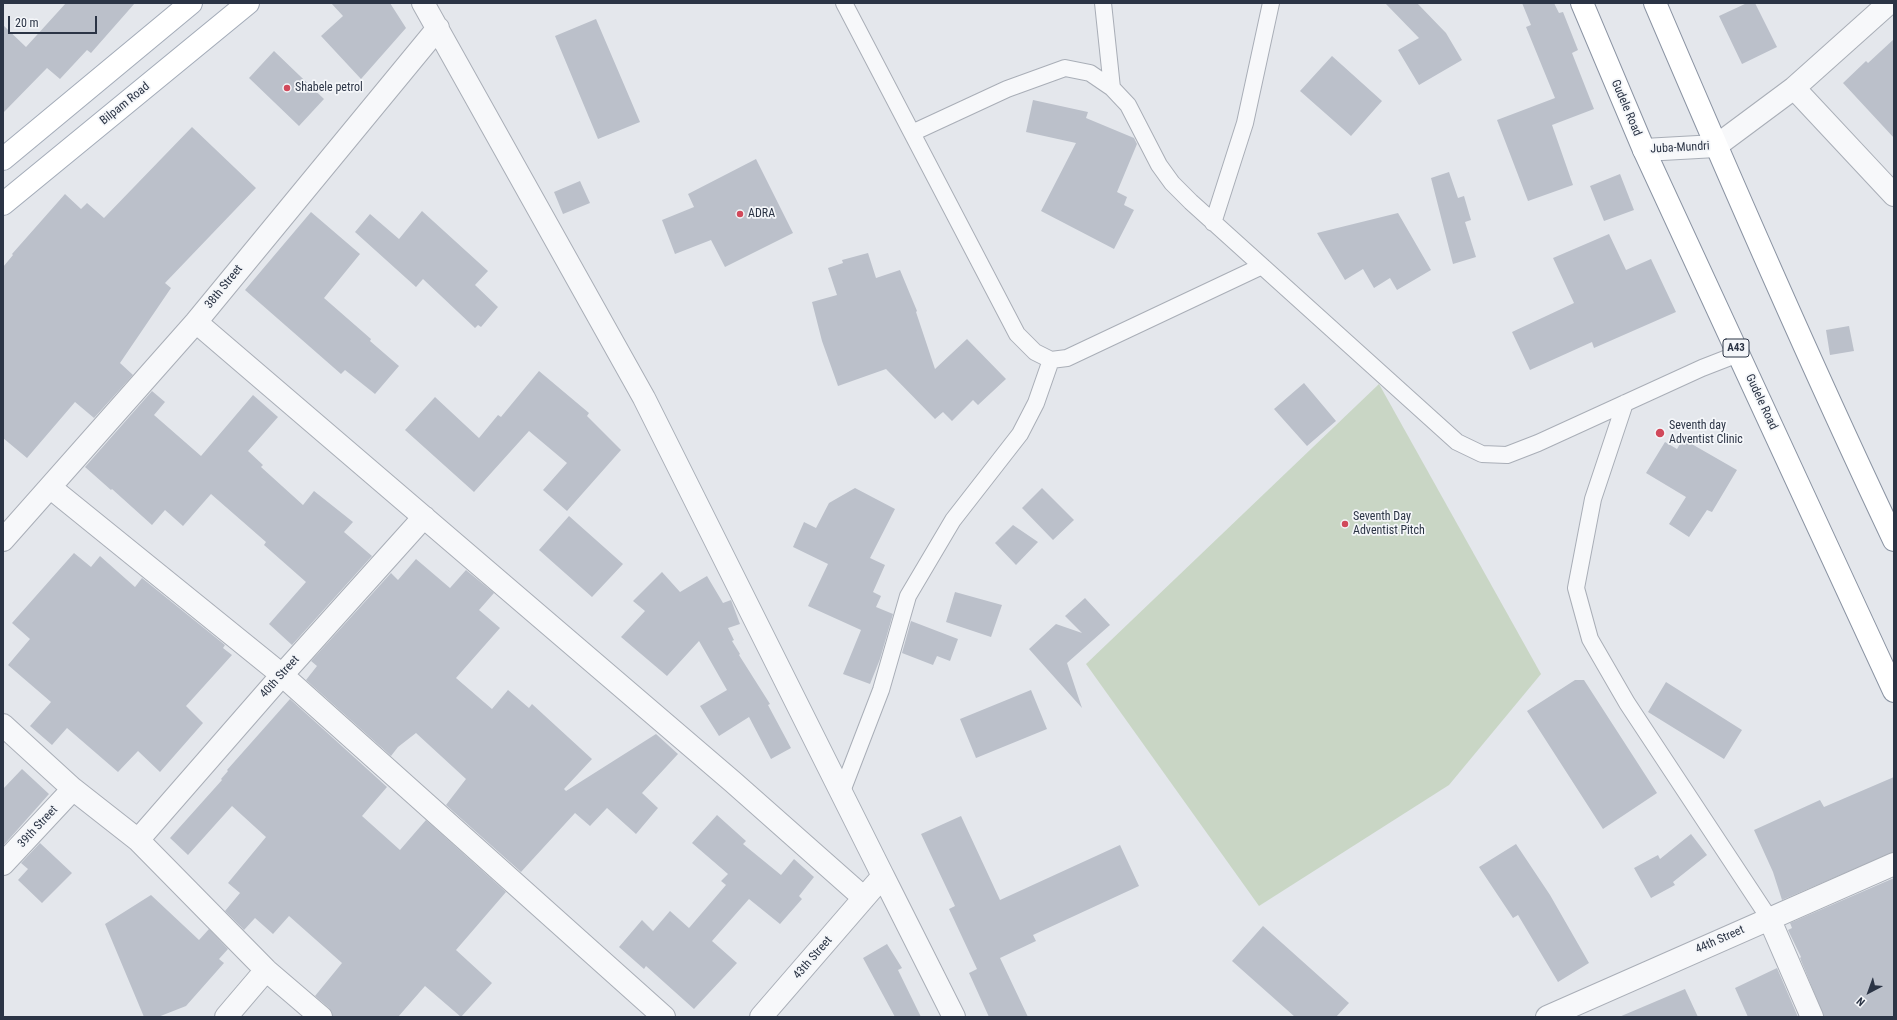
<!DOCTYPE html>
<html>
<head>
<meta charset="utf-8">
<style>
  body { margin:0 }
  #map { position:relative; width:1897px; height:1020px; overflow:hidden; background:#e4e7ec; font-family:"Roboto Condensed",sans-serif }
  canvas { display:block }
  .frame { position:absolute; inset:0; border:4px solid #2b3445; pointer-events:none }
  .north { position:absolute; left:1849px; top:972px; width:40px; height:40px; -webkit-text-stroke:3px #f4f6f9; paint-order:stroke; rotate:221deg; font-size:11px; font-weight:700; line-height:16px; text-align:center; color:#2b3445 }
  .north::after { content:''; display:block; margin:auto; width:14px; height:18px; background:#2b3445; clip-path:polygon(50% 0,100% 100%,50% 72%,0 100%) }
  .scale { position:absolute; left:8px; top:16px; width:89px; height:18px; box-sizing:border-box; border:2px solid #2b3445; border-top:0; padding-left:5px; font-size:12px; line-height:14px; white-space:nowrap; color:#2b3445; -webkit-text-stroke:3px #f4f6f9; paint-order:stroke }
</style>
</head>
<body>
<div id="map">
<canvas width="1897" height="1020"></canvas>
<div class="frame"></div>
<div class="north">N</div>
<div class="scale">20 m</div>
</div>
<script>
const ctx = document.querySelector('canvas').getContext('2d');
ctx.lineJoin = 'round';
function paint(path, color) {
  ctx.fillStyle = color;
  ctx.fill(path, 'evenodd');
}
function stroke(path, color, width, dash) {
  ctx.strokeStyle = color;
  ctx.lineWidth = width;
  ctx.lineCap = dash ? 'butt' : 'round';
  ctx.setLineDash(dash || []);
  ctx.stroke(path);
}
function write(font, color, halo, rows, align = 'center') {
  ctx.font = font + ' "Roboto Condensed",sans-serif';
  ctx.lineWidth = 3.5;
  ctx.setLineDash([]);
  ctx.textBaseline = 'middle';
  ctx.strokeStyle = halo;
  ctx.fillStyle = color;
  for (const [text, x, y, turn = 0] of rows) {
    ctx.save();
    ctx.translate(x, y);
    ctx.rotate((+turn || 0) * Math.PI / 180);
    ctx.textAlign = isNaN(turn) ? turn : align;
    if (halo) ctx.strokeText(text, 0, 0);
    ctx.fillText(text, 0, 0);
    ctx.restore();
  }
}
const green = new Path2D(`
  M1379,384L1541,674L1449,785L1259,906L1086,664Z`);
const building = new Path2D(`
  M66,3H135L91,53L87,50L60,79L47,68L3,113V25L26,47Z
  M331,3H390L406,28L361,79L321,36L343,16Z
  M1385,3H1417L1446,33L1462,60L1419,85L1398,50L1419,38Z
  M1522,3H1554L1559,13L1563,12L1578,50L1572,53L1594,109L1552,125L1573,185L1528,201L1497,120L1555,98L1526,27L1531,25Z
  M1747,3H1755L1777,47L1742,64L1719,16Z
  M596,19L640,122L598,139L555,36Z
  M1894,39V138L1843,83L1866,61L1868,63Z
  M274,51L324,99L299,126L249,78Z
  M1332,56L1382,101L1351,136L1300,91Z
  M1033,100L1088,112L1086,118L1134,138L1137,144L1117,192L1127,197L1124,205L1134,210L1114,249L1041,211L1076,143L1026,132Z
  M192,127L256,188L165,283L171,288L120,363L133,375L94,418L75,402L27,458L3,438V267L13,255L12,254L65,194L81,209L87,203L104,218Z
  M756,159L793,233L725,267L711,240L675,254L662,220L694,207L688,194Z
  M1449,172L1458,198L1464,196L1471,220L1465,222L1476,257L1453,264L1431,178Z
  M1620,174L1634,210L1604,221L1590,186Z
  M580,181L590,203L563,214L554,192Z
  M422,211L488,271L475,285L498,307L481,327L478,325L475,328L423,279L416,287L355,232L370,214L399,239Z
  M311,212L360,254L324,298L371,339L370,341L399,366L375,394L345,370L341,374L245,290Z
  M1398,213L1431,270L1397,290L1390,278L1374,288L1363,269L1345,280L1317,233Z
  M1609,234L1626,270L1651,259L1676,312L1594,348L1592,342L1530,370L1512,332L1574,303L1553,258Z
  M868,253L876,278L900,270L917,311L916,312L935,369L967,339L1006,379L978,405L973,400L952,421L943,412L935,419L886,369L838,386L822,341L812,302L837,295L828,268L843,263L842,260Z
  M1849,326L1854,351L1830,355L1826,330Z
  M539,371L589,413L587,416L621,450L567,511L543,490L567,463L529,431L474,492L405,430L435,397L479,438L498,415L501,417Z
  M1304,383L1336,421L1307,446L1274,409Z
  M152,391L165,402L154,415L201,456L253,395L278,417L248,451L263,465L261,467L303,505L314,491L353,522L344,532L372,556L292,645L269,624L306,582L264,545L266,542L211,494L183,526L165,510L152,525L112,489L111,490L85,467Z
  M1683,439L1737,470L1712,512L1707,510L1689,537L1669,524L1686,497L1646,473L1665,442L1677,449Z
  M855,488L895,509L870,558L885,565L873,592L881,596L876,607L893,614L880,659L870,684L843,674L861,630L808,606L828,564L793,547L804,522L816,528L829,503Z
  M1042,488L1074,520L1053,540L1022,508Z
  M569,516L623,564L592,597L539,550Z
  M1013,525L1038,542L1016,565L995,543Z
  M74,553L91,567L100,556L135,587L142,578L225,645L223,648L232,655L186,706L203,723L160,772L138,751L118,772L67,728L52,745L30,726L51,702L8,665L30,639L12,623Z
  M416,559L450,588L466,570L494,593L479,610L500,628L456,678L492,709L508,690L529,708L532,704L592,759L564,789L566,791L656,734L678,754L642,793L658,808L636,834L607,808L590,826L575,813L521,872L446,805L466,779L416,733L398,747L391,756L306,680L317,666L311,661L391,573L398,580Z
  M662,572L680,592L707,576L723,603L731,600L740,624L728,628L734,640L732,641L740,654L739,655L770,704L768,705L791,748L771,759L749,717L719,736L700,706L727,690L699,641L667,676L621,637L645,611L633,601Z
  M955,592L1002,605L991,637L946,622Z
  M1085,598L1110,625L1067,663L1082,708L1029,649L1056,624L1082,633L1065,616Z
  M911,621L958,639L950,661L937,656L933,665L902,653Z
  M1575,680H1584L1657,793L1603,829L1527,711Z
  M1666,682L1742,730L1724,759L1648,712Z
  M1031,690L1047,729L976,758L960,719Z
  M290,699L387,787L362,816L400,850L426,820L506,892L456,950L492,983L461,1017L425,986L398,1017H333L329,1008L315,996L342,963L289,916L273,934L255,918L244,930L225,911L240,893L228,883L266,837L232,806L188,855L170,838L222,780L221,779L228,771L227,770Z
  M22,769L49,794L3,846V789Z
  M1894,777V852L1782,900L1773,872L1754,830L1820,800L1824,807Z
  M717,815L746,841L743,844L781,875L794,859L814,877L799,896L802,899L780,924L749,899L712,941L737,963L694,1009L646,966L644,969L619,947L642,920L653,931L670,911L689,928L726,885L721,881L728,874L692,843Z
  M961,816L1000,900L1120,845L1139,886L1033,935L1036,941L1000,958L1028,1017H989L969,973L977,969L949,909L955,906L921,834Z
  M1691,834L1707,855L1673,882L1675,885L1651,898L1634,868L1658,855L1660,859Z
  M40,843L72,873L42,903L18,880L28,869L21,863Z
  M1516,844L1550,895L1589,963L1558,982L1518,915L1513,918L1479,867Z
  M1894,878V1017H1824L1800,958L1801,957L1788,930L1792,928L1790,923Z
  M151,895L199,940L209,929L228,949L219,959L224,963L186,1006L158,1017H144L105,924Z
  M1263,926L1349,1003L1336,1017H1295L1232,961Z
  M887,944L902,968L898,970L921,1017H895L863,958Z
  M1777,968L1798,1017H1748L1735,988Z
  M1685,989L1698,1017H1619Z`);
const lane = new Path2D(`
  M844,3L1017,334L1035,352L1051,360L1067,358L1262,266
  M1103,3L1112,88
  M912,133L1007,89L1065,68L1090,73L1112,88L1128,105L1159,165L1172,183L1191,202L1457,442L1482,454L1507,455L1538,443L1702,368L1738,354
  M1213,223L1245,123L1271,3
  M1625,403L1593,499L1576,588L1590,639L1627,703L1769,918
  M841,794L881,690L908,596L953,520L1020,434L1036,403L1051,360`);
const street = new Path2D(`
  M423,3L644,398L883,876L761,1017
  M1794,88L1894,195
  M1644,150L1716,146L1794,88L1889,3
  M196,322L733,782L864,898
  M51,488L282,675L664,1017
  M3,540L196,322L438,28
  M3,725L73,789L138,840L266,970L321,1017
  M138,840L282,675L424,517
  M3,864L73,789
  M883,876L954,1017
  M1769,918L1812,1017
  M226,1017L266,970
  M1547,1017L1894,864`);
const primary = new Path2D(`
  M3,159L191,3
  M3,204L248,3`);
const highway = new Path2D(`
  M1582,3L1644,150L1894,691
  M1655,3C1732,183 1810,363 1894,540`);
const markers = [
  [287,88,4,"#d1495b"],
  [740,214,4,"#d1495b"],
  [1660,433,5,"#d1495b"],
  [1345,524,4,"#d1495b"]
];
const shields = [
  [1736,348,26]
];
const shieldNames = [
  ["A43",1736,348]
];
const poiNames = [
  ["Shabele petrol",295,88],
  ["ADRA",748,214],
  ["Seventh day",1669,426],
  ["Adventist Clinic",1669,440],
  ["Seventh Day",1353,517],
  ["Adventist Pitch",1353,531]
];
const streetNames = [
  ["Bilpam Road",125,104,-39],
  ["Gudele Road",1626,108,67],
  ["Juba-Mundri",1680,148,-3],
  ["38th Street",224,287,-51],
  ["Gudele Road",1761,402,65],
  ["40th Street",280,677,-48],
  ["39th Street",38,827,-47],
  ["44th Street",1720,940,-24],
  ["43th Street",813,958,-49]
];
paint(green, '#c9d6c5');
paint(building, '#bbc0ca');
stroke(lane, '#a9aeb7', 18);
stroke(street, '#a9aeb7', 24);
stroke(primary, '#a3abb8', 24);
stroke(highway, '#8b94a3', 24);
stroke(lane, '#f7f8fa', 16);
stroke(street, '#f7f8fa', 22);
stroke(primary, '#fff', 22);
stroke(highway, '#fff', 22);
for (const [x, y, r, color] of markers) {
  const dot = new Path2D();
  dot.arc(x, y, r, 0, 2 * Math.PI);
  ctx.fillStyle = color;
  ctx.fill(dot);
  stroke(dot, '#f4f6f9', 1.5);
}
for (const [x, y, w] of shields) {
  const box = new Path2D();
  box.roundRect(x - w / 2, y - 9, w, 18, 3);
  ctx.fillStyle = '#f4f6f9';
  ctx.fill(box);
  stroke(box, '#2b3445', 1);
}
write('bold 11px', '#2b3445', null, shieldNames);
write('12px', '#2b3445', '#f4f6f9', poiNames, 'left');
write('12px', '#2b3445', '#f4f6f9', streetNames);
</script>
</body>
</html>
